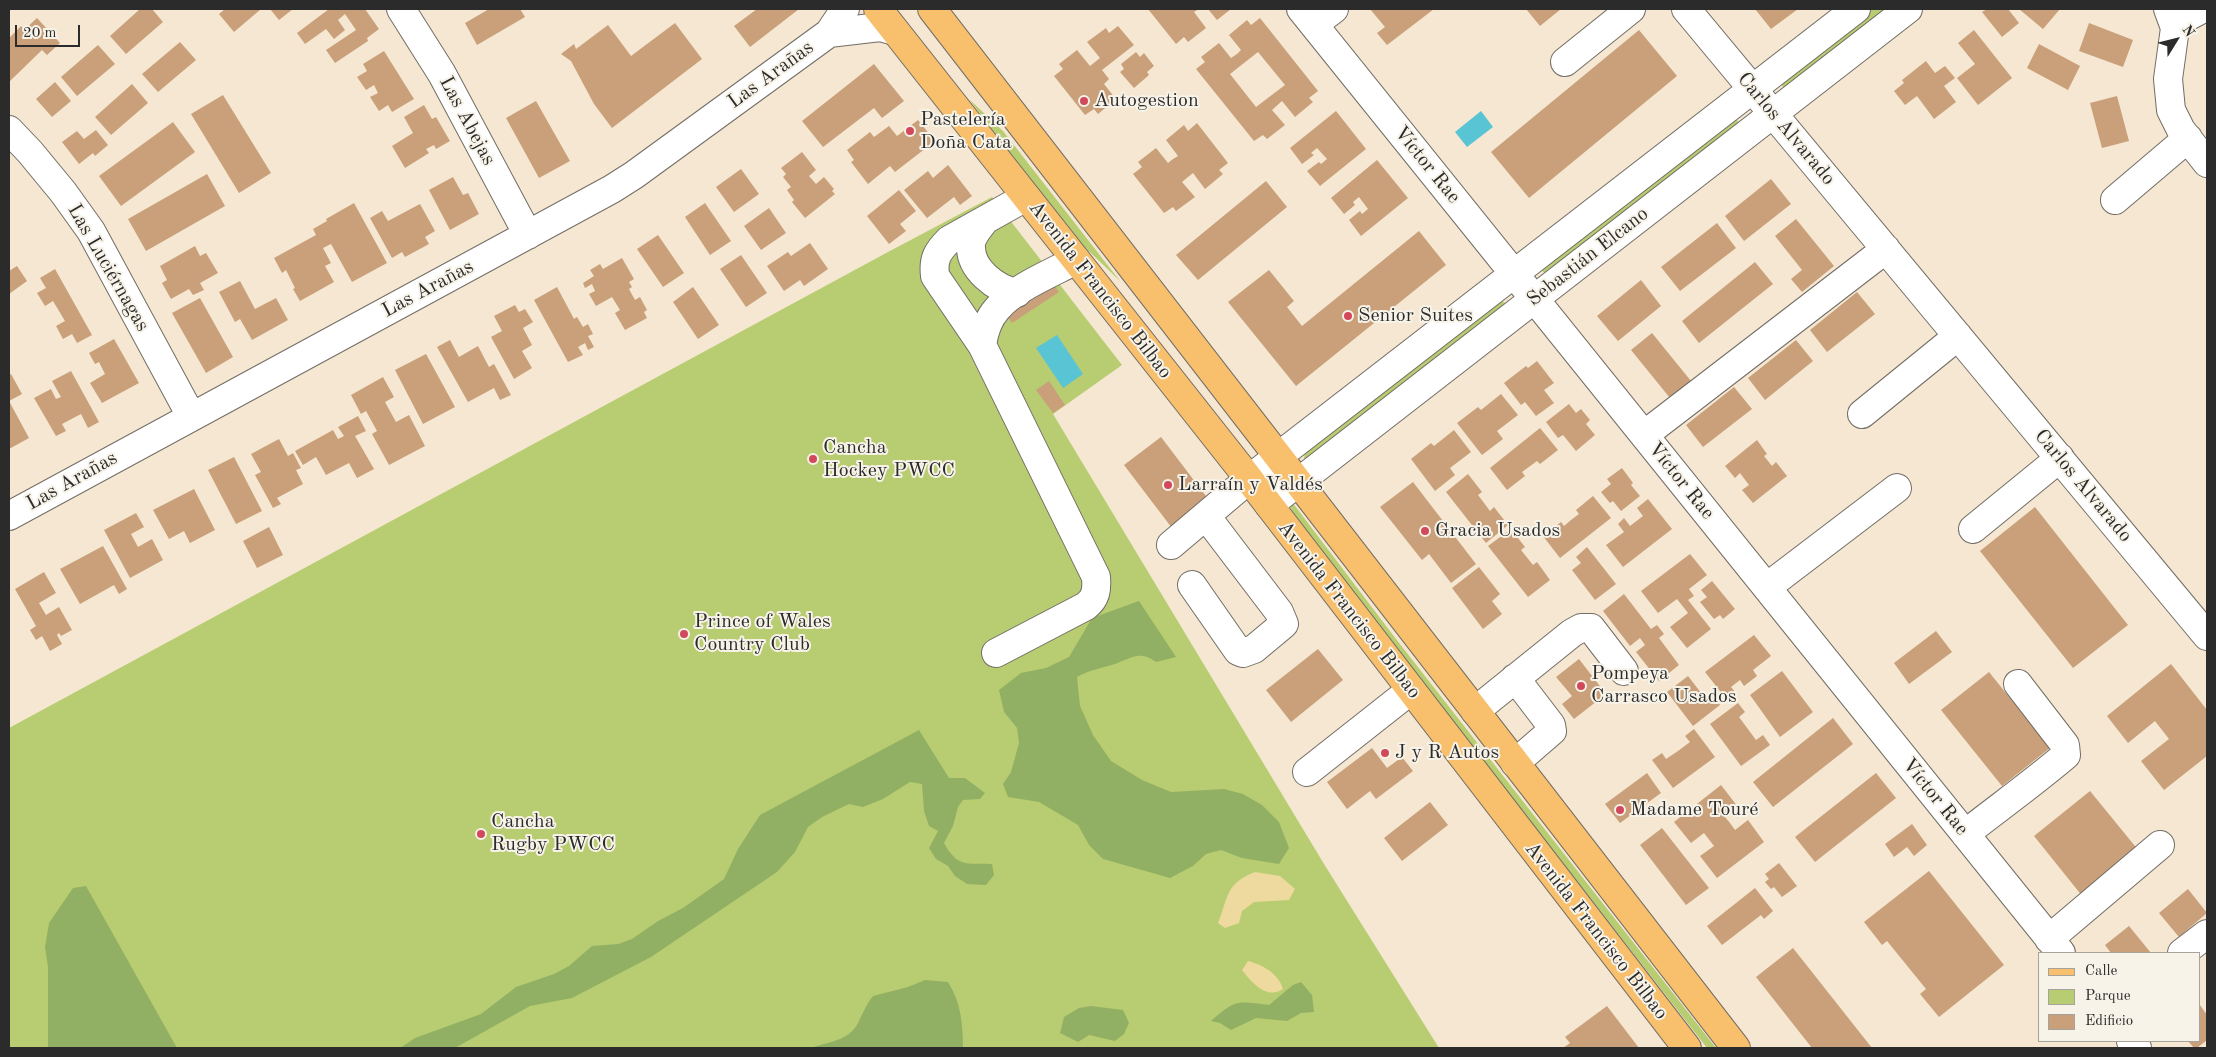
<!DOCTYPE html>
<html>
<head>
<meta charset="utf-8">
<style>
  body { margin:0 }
  #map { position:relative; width:2216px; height:1057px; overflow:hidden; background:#f5e7d2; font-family:"Old Standard TT",serif }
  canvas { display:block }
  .frame { position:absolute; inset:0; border:10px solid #2b2b2b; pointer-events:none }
  .legend { position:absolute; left:2038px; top:952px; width:162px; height:90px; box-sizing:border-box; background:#f7f3e8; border:1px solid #a5a39c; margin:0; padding:6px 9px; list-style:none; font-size:15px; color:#2b2b2b }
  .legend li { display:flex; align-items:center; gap:10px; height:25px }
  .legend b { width:25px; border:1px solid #a5a39c }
  .north { position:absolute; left:2151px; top:15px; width:50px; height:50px; -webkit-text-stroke:4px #f7f3e8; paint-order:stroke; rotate:54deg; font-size:14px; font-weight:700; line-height:20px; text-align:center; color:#2b2b2b }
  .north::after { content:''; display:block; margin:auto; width:18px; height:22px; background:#2b2b2b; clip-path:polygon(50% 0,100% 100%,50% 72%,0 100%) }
  .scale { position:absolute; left:15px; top:25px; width:65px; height:22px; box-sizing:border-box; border:2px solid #2b2b2b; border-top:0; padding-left:6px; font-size:15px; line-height:18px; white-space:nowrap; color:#2b2b2b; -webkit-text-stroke:4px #f7f3e8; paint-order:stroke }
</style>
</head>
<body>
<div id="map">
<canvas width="2216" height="1057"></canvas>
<div class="frame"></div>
<ul class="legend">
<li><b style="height:6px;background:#f8bf6c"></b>Calle</li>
<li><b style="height:14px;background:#b8cd71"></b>Parque</li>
<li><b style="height:14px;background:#c9a07a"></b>Edificio</li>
</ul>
<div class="north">N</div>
<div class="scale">20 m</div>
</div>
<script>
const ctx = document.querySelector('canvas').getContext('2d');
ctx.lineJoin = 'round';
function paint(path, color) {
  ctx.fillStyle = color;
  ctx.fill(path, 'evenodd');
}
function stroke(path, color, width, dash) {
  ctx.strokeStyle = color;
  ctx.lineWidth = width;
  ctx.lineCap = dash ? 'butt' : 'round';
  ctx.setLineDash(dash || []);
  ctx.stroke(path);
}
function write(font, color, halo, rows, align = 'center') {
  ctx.font = font + ' "Old Standard TT",serif';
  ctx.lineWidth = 4;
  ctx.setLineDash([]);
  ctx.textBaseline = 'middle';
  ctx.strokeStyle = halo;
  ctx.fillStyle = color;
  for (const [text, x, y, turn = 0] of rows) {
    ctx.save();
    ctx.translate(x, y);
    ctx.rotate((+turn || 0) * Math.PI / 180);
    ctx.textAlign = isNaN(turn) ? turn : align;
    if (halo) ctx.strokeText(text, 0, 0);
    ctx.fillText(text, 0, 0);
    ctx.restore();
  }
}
const green = new Path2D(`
  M1869,9H1892L1785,89L1780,83Z
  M969,99L1003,131L1120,281L1069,232Z
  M1734,116L1742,127L1548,275L1542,271V267Z
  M992,197L1122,365L1053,414L1324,864L1439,1048H9V728L888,252Z
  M1500,300L1507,304L1308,461L1304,459L1305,452Z
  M1292,502L1396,639L1716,1048H1707L1295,519L1289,503Z`);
const forest = new Path2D(`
  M1139,601L1176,657L1156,662C1139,650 1132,658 1115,664C1102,668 1090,670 1077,677L1080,706L1093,735L1111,761L1142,780L1171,792L1224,789L1243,794L1262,805L1279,822L1289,848L1279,864L1242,858L1221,850L1206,854L1193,866L1170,878L1103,859L1089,845L1078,825L1039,802L1008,797L1003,784L1011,772L1019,743L1017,728L1004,712L999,690L1021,673L1046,668L1069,657L1092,618Z
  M919,730L949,778H965L985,793L980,799L963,800L958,807L953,826L944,843C958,868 966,863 992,864L994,875L986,885L967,884L955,876L948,866L936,859L929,848L938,831L929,826L924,811L922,784L910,782L883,799L863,807L849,804L822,817L808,827L795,852L777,872L651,957L572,998L530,1006L455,1048H400L415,1038L481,1014L516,987L554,974L569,966L592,946L618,944L632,939L658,921L683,908L724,879L738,849L760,815Z
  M86,886L177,1048H48V967L45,947L49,923L73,888Z
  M925,980L948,982C961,1002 963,1025 963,1048H811C827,1042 849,1041 858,1023C863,1013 866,1005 873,996L908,987Z
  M1301,982L1312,995L1314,1012L1301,1013L1287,1021L1256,1018L1231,1030L1220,1023L1211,1021C1236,999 1237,1001 1269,1005L1293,985Z
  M1091,1006L1123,1010L1129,1023L1124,1034L1115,1041L1089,1035L1078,1042L1060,1033L1064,1017L1079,1008Z`);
const sand = new Path2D(`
  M1255,872L1280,876L1295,889L1289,900L1254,902L1242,911L1239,923L1225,928L1218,923C1229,896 1225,884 1255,872Z
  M1248,961C1263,965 1278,973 1283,989C1267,1000 1252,983 1242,970Z`);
const water = new Path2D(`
  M1481,111L1493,127L1467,147L1455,132Z
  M1057,335L1083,374L1063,388L1036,348Z`);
const building = new Path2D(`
  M140,9H152L163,22L126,54L110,36Z
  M225,9H261L234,32L219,14Z
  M270,9H293L279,20Z
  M329,9H365L379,29L367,38L368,41L335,63L326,50L356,30L345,14L338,20L345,30L334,39L326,29L305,44L297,33Z
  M489,9H520L525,17L477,45L465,23Z
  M757,9H799L750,47L734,26Z
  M1148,9H1199L1194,12L1206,28L1188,42L1184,37L1176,44Z
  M1208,9H1231L1217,20Z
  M1370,9H1434L1387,45L1377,33L1385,27Z
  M1526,9H1561L1540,26Z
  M1755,9H1798L1771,29Z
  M1987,9H2008L2019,23L2002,37L1982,12Z
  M2019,9H2060L2043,29Z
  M37,18L60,43L47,55L42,50L9,82V38L21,26L24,30Z
  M1260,18L1318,91L1309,98L1313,102L1295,117L1282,101L1272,110L1285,125L1267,139L1263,135L1254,141L1196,69L1205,62L1201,57L1219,43L1231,58L1237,54L1241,50L1229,35L1247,20L1251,25ZM1258,52L1285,85L1256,107L1230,74Z
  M675,23L702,59L612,128L594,104L571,61L561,54L574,44L576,49L608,25L631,56Z
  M2089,23L2133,40L2123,67L2079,51Z
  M1118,26L1134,45L1102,70L1109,79L1104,84L1116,99L1098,114L1094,109L1085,115L1054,76L1063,69L1059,64L1077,50L1090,66L1100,58L1087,42L1106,28L1109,33Z
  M1639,30L1677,76L1529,198L1491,152Z
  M1974,30L2012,78L1978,105L1957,78L1975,64L1958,43Z
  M180,42L196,60L158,92L142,74Z
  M2039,44L2080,66L2068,90L2027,68Z
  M98,45L115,64L77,96L61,77Z
  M384,51L414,99L392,112L388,105L379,111L370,97L378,93L374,85L366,90L357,77L367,71L363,64Z
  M1136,52L1140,57L1144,53L1154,66L1147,72L1149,75L1134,88L1120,72L1124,69L1121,64Z
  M1926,61L1935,73L1945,66L1955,78L1944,86L1956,102L1934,119L1917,96L1905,105L1894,91L1904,83L1902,80Z
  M874,64L904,101L882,118L874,108L823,147L802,121Z
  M55,82L71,101L52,117L36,99Z
  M132,84L148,103L111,135L95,117Z
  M223,95L271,173L239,193L191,114Z
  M2117,96L2129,141L2102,148L2090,103Z
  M536,101L570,161L539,178L506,118Z
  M424,105L432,119L436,117L450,141L436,149L434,145L426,149L429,153L405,168L392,146L413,133L404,117Z
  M1336,111L1366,149L1320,186L1307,171L1319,162L1321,164L1327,159L1317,148L1311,153L1314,155L1302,164L1290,148Z
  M918,120L935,141L895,172L890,166L868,184L851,162L854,160L847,150L870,132L874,137L889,126L897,136Z
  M173,122L195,152L121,206L99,176Z
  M1197,123L1228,163L1219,170L1223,174L1205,189L1193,173L1188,177L1182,182L1195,197L1176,211L1173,207L1164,213L1133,174L1142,167L1138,162L1156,148L1168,163L1173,159L1178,156L1166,140L1184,125L1188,131Z
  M96,130L108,145L95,156L93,153L79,164L62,142L77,131L84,139Z
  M802,152L816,170L809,176L816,184L824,177L834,189L832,191L835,194L805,218L792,202L794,200L787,190L791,187L783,177L786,174L781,168Z
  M1377,160L1408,198L1361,236L1349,220L1360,211L1362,214L1368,209L1359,197L1353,202L1355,205L1344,214L1331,198Z
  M948,165L972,196L960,205L954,197L927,218L904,190L928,171L933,178Z
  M741,169L759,194L734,212L716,187Z
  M207,174L225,206L146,251L128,219Z
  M453,177L463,195L468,193L479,214L450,230L429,190Z
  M1771,179L1791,204L1744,241L1725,216Z
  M1266,181L1287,207L1198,280L1176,255Z
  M899,190L916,211L900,224L906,231L889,244L867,216Z
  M354,203L387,263L352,282L331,244L323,248L331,263L325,266L334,282L300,301L293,289L295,288L286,270L282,273L274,258L316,235L313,229L327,221L326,219Z
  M705,203L731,241L710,255L685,217Z
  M420,204L435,231L425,237L429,244L405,257L402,252L392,258L370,218L382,211L388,221Z
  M769,208L786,233L761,250L744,226Z
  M1796,219L1834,266L1802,292L1791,279L1802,270L1775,236Z
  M1717,223L1736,248L1680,291L1661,267Z
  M1419,231L1446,265L1296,386L1228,302L1269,270L1294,301L1287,307L1302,326Z
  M658,235L684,273L663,287L637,249Z
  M810,243L828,269L804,286L800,280L784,291L767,266L788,252L791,256Z
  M195,246L200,256L206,253L218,273L200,283L204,290L193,295L189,289L171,299L162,283L167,280L160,266Z
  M741,255L767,293L746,307L720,269Z
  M622,258L634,279L629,282L632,287L629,289L635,300L640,297L647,310L644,312L647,318L625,330L615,313L620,310L612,297L596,306L589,294L595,291L592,284L585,288L583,283L594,276L590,270L600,264L603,269Z
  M1755,262L1773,284L1699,343L1682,321Z
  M17,266L27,281L9,294V271Z
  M55,269L92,335L77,343L72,334L63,339L56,326L65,321L53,301L45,306L37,293L46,288L40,278Z
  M1048,276L1059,292L1012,323L1001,307Z
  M1641,280L1661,306L1618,341L1597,316Z
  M240,281L255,309L276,298L288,320L252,340L240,319L235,322L219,292Z
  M557,287L574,319L577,317L583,327L588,324L593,334L588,336L594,347L588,350L585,343L578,347L583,355L568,362L534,300Z
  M693,287L719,325L698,339L673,302Z
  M1857,292L1875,314L1827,352L1810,330Z
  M200,298L233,357L206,373L172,313Z
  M515,305L519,312L525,309L533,322L523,328L532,345L522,351L532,368L514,379L491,337L502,331L494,316Z
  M1652,333L1691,381L1670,398L1631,350Z
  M114,339L139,383L102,403L90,383L105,374L99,362L95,364L89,353Z
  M450,340L459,357L478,346L489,367L494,364L511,395L500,400L494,388L468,402L437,347Z
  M1796,340L1813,361L1765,400L1748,378Z
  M426,354L455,407L423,424L395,370Z
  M1537,361L1554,383L1544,390L1554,403L1536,416L1525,402L1521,405L1504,383L1526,366L1528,368Z
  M71,371L99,422L88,428L81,414L62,424L66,431L56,436L34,398L51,389L56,399L61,397L52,381Z
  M11,374L22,394L9,401L29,438L9,449V375Z
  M383,377L394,397L385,402L396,422L409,415L425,446L389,465L372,434L377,431L366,411L361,414L351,395Z
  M1049,381L1065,405L1053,413L1036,390Z
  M1734,387L1752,409L1703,447L1686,425Z
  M1501,394L1518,415L1497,431L1503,439L1482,455L1457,423L1478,407L1481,410Z
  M1569,404L1576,413L1581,409L1590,420L1586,424L1595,435L1576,451L1563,435L1558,438L1546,422Z
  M358,416L366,431L355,436L374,469L357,478L349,463L326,475L316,457L303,465L295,451L333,430L338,439L344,436L338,427Z
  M1540,428L1558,450L1540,464L1537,461L1522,472L1525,476L1507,490L1490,468Z
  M1454,430L1471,452L1450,468L1455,475L1435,491L1411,459L1431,443L1434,446Z
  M1161,437L1212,504L1175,532L1124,465Z
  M279,439L288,456L293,453L301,468L296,470L303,484L277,498L281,504L273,508L255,475L261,472L251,454Z
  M1757,440L1767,454L1764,456L1772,466L1776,462L1787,476L1753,503L1742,490L1749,485L1740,473L1735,478L1725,466Z
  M234,457L262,511L236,524L208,470Z
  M1622,468L1633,483L1631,485L1640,496L1621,511L1613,501L1610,503L1601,492L1611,484L1607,479Z
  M1468,474L1482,492L1478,495L1490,511L1494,507L1508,525L1486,543L1446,492Z
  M1413,482L1476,564L1451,583L1429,554L1422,560L1380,507Z
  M194,489L215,530L190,543L184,531L169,539L153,510Z
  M1593,496L1611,518L1560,558L1543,536L1561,522L1564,526L1571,520L1579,514L1576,510Z
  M1648,499L1672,529L1623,567L1606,545L1624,532L1618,524L1624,518L1630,526L1643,516L1637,508Z
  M2035,507L2128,625L2073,668L1980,551Z
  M136,513L144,527L131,534L138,547L152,539L163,560L130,578L104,530Z
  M269,527L283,555L257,568L243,541Z
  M1511,529L1525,547L1521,550L1533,565L1537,562L1550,580L1528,597L1488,546Z
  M103,546L127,589L119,594L114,585L80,604L60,569Z
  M1587,547L1616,584L1595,600L1572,570L1581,563L1576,557Z
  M1690,554L1707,575L1689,589L1694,596L1688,600L1711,629L1687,648L1670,627L1688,613L1677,599L1658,613L1641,591Z
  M1479,567L1500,594L1492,601L1502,614L1483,629L1452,588Z
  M44,572L56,593L39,603L46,615L59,607L72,630L61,636L59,633L57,635L62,644L50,651L42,636L36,640L30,630L36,626L15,589Z
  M1712,581L1735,609L1723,619L1720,615L1714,619L1700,602L1707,597L1701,590Z
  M1624,594L1651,629L1657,625L1664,634L1659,638L1679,665L1659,681L1636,652L1645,645L1640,638L1630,646L1603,611Z
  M1936,631L1952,652L1909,684L1894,663Z
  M1754,635L1771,656L1753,670L1757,676L1744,686L1740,680L1731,687L1736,693L1727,700L1705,672Z
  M1318,649L1343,680L1291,722L1266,690Z
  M1579,659L1606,694L1574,719L1562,704L1572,696L1556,677Z
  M2171,664L2207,710V756L2164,790L2141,761L2169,739L2155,721L2128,743L2107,716Z
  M1782,671L1813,712L1780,737L1750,695Z
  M1989,672L2050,748L2002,786L1941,710Z
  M1688,676L1705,698L1711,694L1720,705L1693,726L1667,692Z
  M1738,703L1745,712L1739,717L1756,740L1763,735L1770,745L1741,766L1710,724Z
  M1833,718L1853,744L1773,807L1753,782Z
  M1694,729L1715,757L1673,788L1652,760L1662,753L1666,759L1678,751L1690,742L1685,736Z
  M1372,748L1387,768L1402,757L1413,771L1376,799L1370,791L1347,809L1327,782Z
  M1647,773L1661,793L1620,823L1605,804Z
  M1876,773L1896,798L1815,862L1795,837Z
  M1721,785L1738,807L1725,817L1730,823L1735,830L1748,820L1764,842L1717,878L1700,856L1714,846L1704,833L1691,843L1674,822Z
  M2090,791L2139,851L2083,897L2034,836Z
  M1430,802L1448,825L1402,861L1384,838Z
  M1912,824L1927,845L1914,856L1907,847L1894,857L1885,844Z
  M1662,828L1709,888L1686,905L1640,845Z
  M1779,863L1797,886L1782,897L1774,887L1771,889L1765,882L1769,879L1765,874Z
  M1929,871L2004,965L1939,1017L1920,994L1926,989L1887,941L1882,945L1864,922Z
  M1755,888L1773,911L1764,919L1761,915L1722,945L1707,926Z
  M2188,889L2207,913L2179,937L2159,913Z
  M2129,926L2151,953H2111L2105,945Z
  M1793,948L1872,1048H1812L1756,977Z
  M2200,1005L2207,1015V1040L2197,1048H2194L2188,1041H2200Z
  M1607,1006L1639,1048H1563L1570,1043L1565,1037Z`);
const minor = new Path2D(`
  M401,9L442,74L528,235
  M1301,9L2061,953
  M1686,9L2207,636
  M2168,9L2175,28L2168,79L2171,110L2181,130L2207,163
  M1314,24L1334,9
  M2175,28L2187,17L2202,9
  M829,33L880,27L895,31
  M1565,62L1631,9
  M9,130L30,152L63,192L91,231L191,416
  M2115,200L2188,138
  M985,220C980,227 972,235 971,244C969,269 996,289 1017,293
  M982,345C984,332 988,319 997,309C1014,288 1052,273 1076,260
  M1862,414L1958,336
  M1644,435L1886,249
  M1269,505L1908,9
  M9,516L612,189L634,175L829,33L845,9
  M1973,529L2060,458
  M1171,545L1249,479L1856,9
  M1192,585L1238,651L1243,653L1254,649L1284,624L1279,612L1206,516
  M1767,587L1897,488
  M996,653L1086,606C1096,598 1097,590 1096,577L982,345L935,276C933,259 937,252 949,240L1026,197
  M1515,678L1551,725L1552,731L1515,763
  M1475,711L1572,633L1581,628H1591L1624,671
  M1307,772L1411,690
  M1965,834C1998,808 2033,783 2066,755L2065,745L2018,684
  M2049,939L2160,845
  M2182,953L2207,934
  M2131,1041L2137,1048`);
const major = new Path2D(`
  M878,9L1242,470L1687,1048
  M932,9L1736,1048`);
const markers = [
  [1084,101,5,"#d1495b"],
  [910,131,5,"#d1495b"],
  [1348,316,5,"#d1495b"],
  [813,459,5,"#d1495b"],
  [1168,485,5,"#d1495b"],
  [1425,531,5,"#d1495b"],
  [684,634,5,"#d1495b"],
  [1581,686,5,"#d1495b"],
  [1385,753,5,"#d1495b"],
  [1620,810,5,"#d1495b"],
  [481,834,5,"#d1495b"]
];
const streetNames = [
  ["Las Arañas",771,75,-36],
  ["Las Abejas",467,121,62],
  ["Carlos Alvarado",1786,129,50],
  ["Víctor Rae",1427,165,51],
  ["Sebastián Elcano",1588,257,-38],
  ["Las Luciérnagas",108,268,60],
  ["Las Arañas",428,289,-28],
  ["Avenida Francisco Bilbao",1100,290,52],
  ["Las Arañas",72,481,-29],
  ["Víctor Rae",1681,481,51],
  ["Carlos Alvarado",2083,486,50],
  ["Avenida Francisco Bilbao",1349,610,52],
  ["Víctor Rae",1935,797,51],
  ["Avenida Francisco Bilbao",1596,931,52]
];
const poiNames = [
  ["Autogestion",1094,101],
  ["Pastelería",920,120],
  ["Doña Cata",920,143],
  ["Senior Suites",1358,316],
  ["Cancha",823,448],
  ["Hockey PWCC",823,471],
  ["Larraín y Valdés",1178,485],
  ["Gracia Usados",1435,531],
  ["Prince of Wales",694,622],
  ["Country Club",694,645],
  ["Pompeya",1591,674],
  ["Carrasco Usados",1591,697],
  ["J y R Autos",1395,753],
  ["Madame Touré",1630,810],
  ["Cancha",491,822],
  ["Rugby PWCC",491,845]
];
paint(green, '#b8cd71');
paint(forest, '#92b063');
paint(sand, '#eeda9e');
paint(water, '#59c4d3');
paint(building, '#c9a07a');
stroke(minor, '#726d65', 30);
stroke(major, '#726d65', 30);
stroke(minor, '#fff', 28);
stroke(major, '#f8bf6c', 28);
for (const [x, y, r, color] of markers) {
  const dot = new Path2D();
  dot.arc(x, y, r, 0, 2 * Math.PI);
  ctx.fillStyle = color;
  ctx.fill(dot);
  stroke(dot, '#f7f3e8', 2);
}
write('20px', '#2b2b2b', '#f7f3e8', streetNames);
write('20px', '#2b2b2b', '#f7f3e8', poiNames, 'left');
</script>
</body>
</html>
